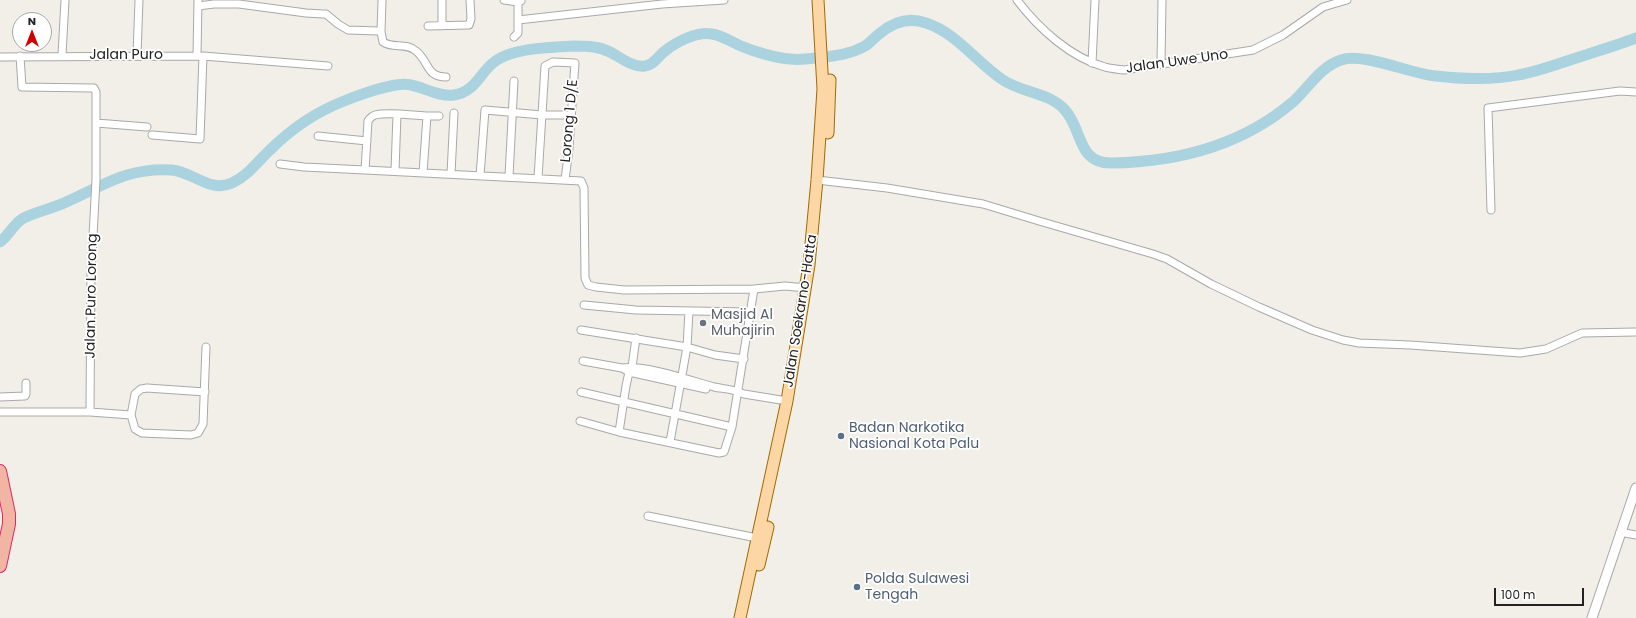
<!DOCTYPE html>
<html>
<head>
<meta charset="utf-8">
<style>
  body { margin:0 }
  #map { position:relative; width:1636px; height:618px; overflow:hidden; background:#f2efe9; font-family:Poppins,sans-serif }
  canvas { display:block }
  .north { position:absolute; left:12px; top:12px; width:40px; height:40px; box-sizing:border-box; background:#fff; border:1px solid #a7a7a7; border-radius:50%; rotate:0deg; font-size:11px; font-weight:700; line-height:16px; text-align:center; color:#222 }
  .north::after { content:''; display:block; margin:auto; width:14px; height:18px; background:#d40000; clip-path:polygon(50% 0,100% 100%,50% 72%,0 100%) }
  .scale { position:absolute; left:1494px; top:588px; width:90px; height:18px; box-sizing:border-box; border:2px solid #222; border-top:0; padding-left:5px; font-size:12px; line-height:14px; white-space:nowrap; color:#222; -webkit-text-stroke:3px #fff; paint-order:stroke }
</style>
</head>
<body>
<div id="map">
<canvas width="1636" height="618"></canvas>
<div class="north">N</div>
<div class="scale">100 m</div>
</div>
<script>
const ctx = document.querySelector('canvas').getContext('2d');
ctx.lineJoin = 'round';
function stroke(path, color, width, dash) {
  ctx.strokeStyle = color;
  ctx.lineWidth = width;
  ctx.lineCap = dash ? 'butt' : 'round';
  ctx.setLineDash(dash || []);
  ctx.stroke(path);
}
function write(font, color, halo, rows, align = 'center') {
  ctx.font = font + ' Poppins,sans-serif';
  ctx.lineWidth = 3.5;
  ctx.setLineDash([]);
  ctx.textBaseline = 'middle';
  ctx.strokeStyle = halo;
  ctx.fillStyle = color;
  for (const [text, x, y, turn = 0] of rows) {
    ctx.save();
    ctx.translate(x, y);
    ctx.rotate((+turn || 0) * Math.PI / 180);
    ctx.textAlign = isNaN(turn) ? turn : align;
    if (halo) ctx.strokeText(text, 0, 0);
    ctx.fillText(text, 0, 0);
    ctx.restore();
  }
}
const river = new Path2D(`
  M0,242C9,235 13,225 22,219C34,212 51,209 64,203C103,186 127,167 172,170C193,172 210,193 232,183C248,176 258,161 270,150C291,129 316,112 344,101C359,95 397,81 411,85C425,88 440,97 454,95C475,92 480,73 493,63C510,48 551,47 573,46C586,46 598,46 610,52C620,57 633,68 645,66C654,65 658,56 665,51C676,42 697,31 712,34C721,35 732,42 741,46C755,52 776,58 790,59C798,60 808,59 816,58C833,56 849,55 865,46C870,43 874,38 879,34C893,22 909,17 926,23C957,33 977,63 1003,80C1022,93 1049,92 1065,110C1083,130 1077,163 1111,163C1177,162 1243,145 1294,101C1309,87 1320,67 1341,60C1363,52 1411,74 1436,76C1459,79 1495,80 1518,75C1536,72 1555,65 1573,59C1594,52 1615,46 1636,38`);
const minor = new Path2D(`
  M504,0L518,2L521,1
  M1017,0C1038,28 1071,58 1105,67C1111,69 1118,69 1124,70L1253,50L1283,35L1323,7L1347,0
  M198,6L214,4H239L306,13L323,14H326L338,24L348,30L379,31L381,32L383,42C393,49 406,42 416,51C429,61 426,77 446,77
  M518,20L662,4L724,0
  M428,26L469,25L471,19L470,0
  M442,26V0
  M381,32L382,0
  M514,37L518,33V2
  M62,55L65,0
  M137,55L139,0
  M20,56L22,87L92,88H94L96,92V180L91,273L90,412
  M197,56L198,0
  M0,57L203,56L328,66
  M1092,63L1095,0
  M1161,64L1162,0
  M439,116C421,117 391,111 375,115C372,116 370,118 368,121L365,170L581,181L584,188L585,278L588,285L596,287L624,290L754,289L785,286L806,288
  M96,123L147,127
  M152,135L200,139L203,56
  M318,136L367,141
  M280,164L304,167L365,170
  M395,171L397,114
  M423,173L427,116
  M451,174L454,113
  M480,176L485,110L542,115H571
  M509,176L514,81
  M538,178L545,66L553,62L575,63L569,148L565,180
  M817,180L887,188L983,204L1039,221L1153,254L1167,259L1211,284L1259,307L1312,330L1343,340L1359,343L1410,345L1520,353L1546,349L1582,333L1636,332
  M1491,210L1488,108L1620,91L1636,92
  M584,305L636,310L751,312
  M581,330L687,347L715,355L744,359
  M583,361L622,368L629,372L706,389
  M622,368C646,365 689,380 714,387C724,389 734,389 744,394L787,401
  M581,392L732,427
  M0,397L25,396L26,394V383
  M0,412H90L131,415L135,394L141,389L147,388L205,392
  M131,415L135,429L142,433L191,435L198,433L203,424L206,347
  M580,421L619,432L719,453L724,452L732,427L754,289
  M619,432L626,386L629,372L632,367L636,338
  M670,442L687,347L689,311
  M648,516L757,538
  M1620,532L1636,535`);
const tertiary = new Path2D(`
  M1592,618L1636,488`);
const primary = new Path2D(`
  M828,133L830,80
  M759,565L768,527
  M740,618L787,401L809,265L817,180L823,89L818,0`);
const trunk = new Path2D(`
  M0,471L9,514V524L0,566`);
const markers = [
  [703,323,4,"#6b7280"],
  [841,436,4,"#5c6f8a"],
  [857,587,4,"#5c6f8a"]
];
const streetNames = [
  ["Jalan Puro",126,55],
  ["Jalan Uwe Uno",1177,62,-8],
  ["Lorong 1 D/E",570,121,-85],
  ["Jalan Puro Lorong",92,296,-89],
  ["Jalan Soekarno-Hatta",801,311,-81]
];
const worshipNames = [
  ["Masjid Al",711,315],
  ["Muhajirin",711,331]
];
const serviceNames = [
  ["Badan Narkotika",849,428],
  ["Nasional Kota Palu",849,444],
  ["Polda Sulawesi",865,579],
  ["Tengah",865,595]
];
stroke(river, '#aad3df', 11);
stroke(minor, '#a9a9a9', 9);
stroke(tertiary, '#a9a9a9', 11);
stroke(primary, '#a06b00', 13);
stroke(trunk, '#dc2a67', 14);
stroke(minor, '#fff', 7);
stroke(tertiary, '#fff', 9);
stroke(primary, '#fcd6a4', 11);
stroke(trunk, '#f2b4a3', 12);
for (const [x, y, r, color] of markers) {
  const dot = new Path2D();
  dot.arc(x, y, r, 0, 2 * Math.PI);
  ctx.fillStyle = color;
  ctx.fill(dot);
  stroke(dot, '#fff', 1.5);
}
write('14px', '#222', '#fff', streetNames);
write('14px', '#5b616d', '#fff', worshipNames, 'left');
write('14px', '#4e5e75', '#fff', serviceNames, 'left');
</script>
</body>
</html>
